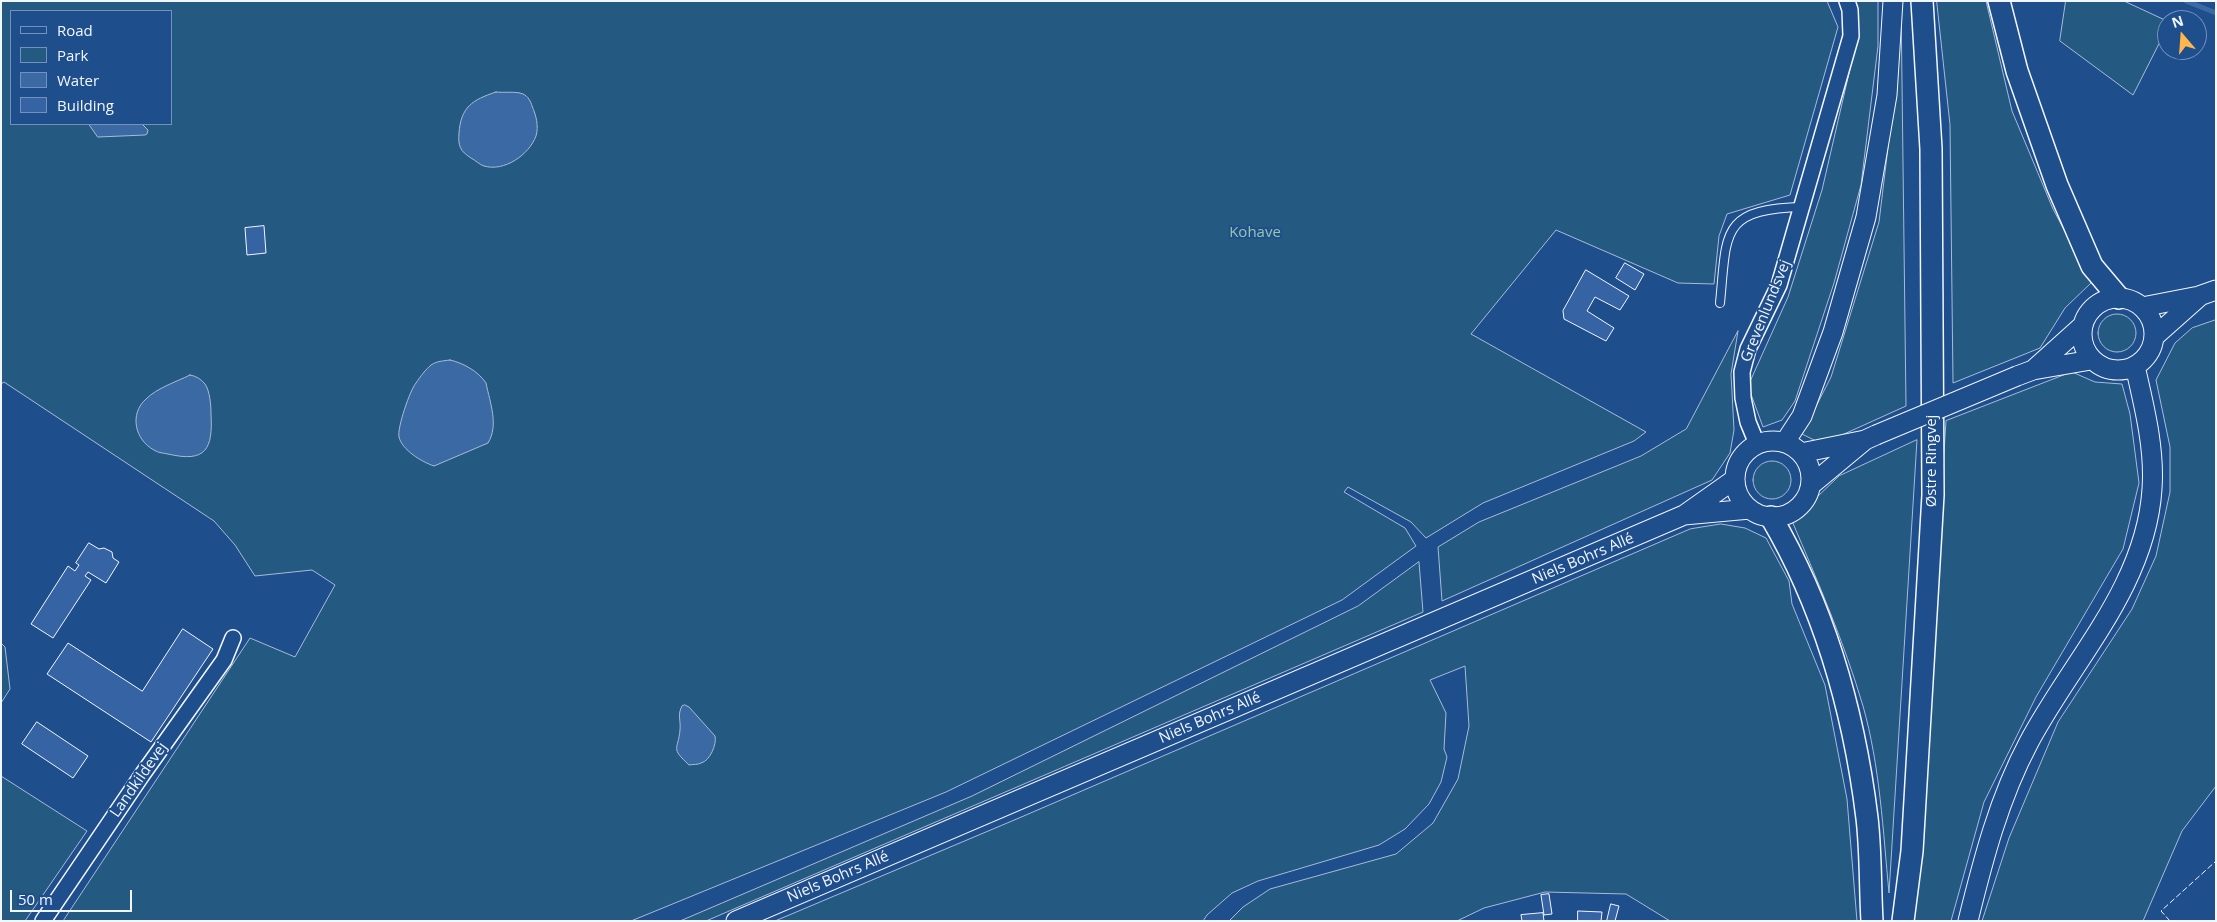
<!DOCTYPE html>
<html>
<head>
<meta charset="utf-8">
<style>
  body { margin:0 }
  #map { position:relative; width:2217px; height:922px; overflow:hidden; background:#1f4e8c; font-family:"Open Sans",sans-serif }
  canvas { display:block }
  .frame { position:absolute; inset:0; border:2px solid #f2f6ff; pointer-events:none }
  .legend { position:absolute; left:10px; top:10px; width:162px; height:115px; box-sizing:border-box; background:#1f4e8c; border:1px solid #7391ba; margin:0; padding:6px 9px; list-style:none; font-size:15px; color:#f2f6ff }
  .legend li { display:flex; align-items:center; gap:10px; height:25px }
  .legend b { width:25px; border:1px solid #7391ba }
  .north { position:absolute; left:2157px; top:10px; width:50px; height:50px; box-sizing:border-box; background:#1f4e8c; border:1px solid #7391ba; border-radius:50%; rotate:342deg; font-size:14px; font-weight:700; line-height:20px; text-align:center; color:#f2f6ff }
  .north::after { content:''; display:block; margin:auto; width:18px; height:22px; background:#ffb74d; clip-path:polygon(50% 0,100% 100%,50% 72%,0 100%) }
  .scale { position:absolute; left:10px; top:890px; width:122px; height:22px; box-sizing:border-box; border:2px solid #f2f6ff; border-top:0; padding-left:6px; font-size:15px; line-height:18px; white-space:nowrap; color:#f2f6ff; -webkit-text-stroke:4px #1f4e8c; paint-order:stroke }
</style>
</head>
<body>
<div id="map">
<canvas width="2217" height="922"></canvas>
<div class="frame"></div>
<ul class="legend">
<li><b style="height:6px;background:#1f4e8c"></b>Road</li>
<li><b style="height:14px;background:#245a82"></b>Park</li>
<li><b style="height:14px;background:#3b69a3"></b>Water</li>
<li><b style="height:14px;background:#3563a3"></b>Building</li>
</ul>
<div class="north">N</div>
<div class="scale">50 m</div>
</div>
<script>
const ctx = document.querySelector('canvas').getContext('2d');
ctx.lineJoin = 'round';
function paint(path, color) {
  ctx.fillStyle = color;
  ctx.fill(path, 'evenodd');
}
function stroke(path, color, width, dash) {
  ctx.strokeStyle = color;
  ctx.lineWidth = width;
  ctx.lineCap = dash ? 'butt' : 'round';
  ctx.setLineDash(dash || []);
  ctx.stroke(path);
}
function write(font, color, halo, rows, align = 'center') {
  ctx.font = font + ' "Open Sans",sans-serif';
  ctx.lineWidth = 4;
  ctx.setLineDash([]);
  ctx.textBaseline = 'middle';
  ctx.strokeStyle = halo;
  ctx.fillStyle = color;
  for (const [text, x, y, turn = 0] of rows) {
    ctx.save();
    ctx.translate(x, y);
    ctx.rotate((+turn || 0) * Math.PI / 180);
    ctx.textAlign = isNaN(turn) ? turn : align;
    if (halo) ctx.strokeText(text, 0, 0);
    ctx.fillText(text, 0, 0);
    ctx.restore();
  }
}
const green = new Path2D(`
  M1,1H1827L1838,27L1790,195L1727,214L1719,236L1714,284L1678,283L1556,230L1471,334L1646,432L1634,441L1483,503L1426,538L1411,522L1348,487L1344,492L1405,528L1416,546L1342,600L946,792L631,921H63L250,638L295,657L335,585L312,570L255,576L235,545L214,521L4,382L1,384ZM11,11H171V124H11Z
  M1856,1H1878V46L1861,185L1834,283L1795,401L1782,420L1763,427L1748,386L1788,297L1822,190L1856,43Z
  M1901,1L1906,406L1822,444L1802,434L1831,377L1879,222L1890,131Z
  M1937,1H1986L2012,111L2053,209L2092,282L2065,308L2040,348L1953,383L1950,125Z
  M2066,1H2124L2167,21V28L2133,95L2060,41Z
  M2098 333a19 19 0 1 1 38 0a19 19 0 1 1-38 0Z
  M2216,320V786L2182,831L2143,921H1982L2009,838L2058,722L2132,609L2156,556L2170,492V447L2156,380L2175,343L2192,328Z
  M1738,331L1731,374L1734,430L1730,453L1712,480L1442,601L1438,547L1479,522L1641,456L1686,429Z
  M2072,372L2095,382L2122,384L2130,414L2139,483L2123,549L2036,697L1984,802L1951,921H1914L1946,421Z
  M1917,440L1889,893C1883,831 1880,766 1863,706C1844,642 1818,582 1792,521L1839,476Z
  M1753 480a19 19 0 1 1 38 0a19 19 0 1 1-38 0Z
  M1721,524L1745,528L1766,538L1789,581L1792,604L1825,685L1847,799L1857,921H1670L1626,894L1545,892L1484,908L1457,921H1229L1243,907L1270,889L1396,854L1433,823L1458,779L1469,726L1465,666L1430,680L1446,713L1444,749L1447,757L1441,782L1429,804L1405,829L1379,845L1258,881L1232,893L1207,915L1203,921H775L1019,818L1690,529Z
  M1419,562L1423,612L706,921H680L972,796L1358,606Z
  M1,643L5,647L10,689L1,703Z
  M1,776L87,831L25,921H1Z`);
const water = new Path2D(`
  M496,92C504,93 516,91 523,94C528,96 531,102 532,106C536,115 539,126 536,136C529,155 504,172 484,166C480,165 475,160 471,158C460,151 458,146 459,133C461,107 472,100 496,92Z
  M89,124H142L148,130L147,134L145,135L98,137Z
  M450,360C463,363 478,371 486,383C490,403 499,425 488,443L434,466C422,462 402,450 399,437C397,428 410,390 416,383C420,377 426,369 431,365C437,361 443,361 450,360Z
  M190,375C196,376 201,379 205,384C210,391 211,406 211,414C213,449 206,463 168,454C164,453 158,453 154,450C135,440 129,414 146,399C157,388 176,382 190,375Z
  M685,705L689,707L715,736C717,744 710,761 701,763C698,765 693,764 689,765C670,747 678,751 680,730C681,720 677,715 682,706Z`);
const stream = new Path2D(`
  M2186,1L2216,13`);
const building = new Path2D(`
  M264,226L266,253L247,255L245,228Z
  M1625,263L1644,274L1635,290L1616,278Z
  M1586,270L1629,296L1620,310L1595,297L1587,311L1614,328L1606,341L1564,319L1563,311Z
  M89,543L99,549L104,548L112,552L113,558L119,562L106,583L88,572L85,576L91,580L53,638L31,624L68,566L75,571L79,565L76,563Z
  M183,629L213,649L151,742L47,674L68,643L142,691Z
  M37,722L88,756L73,778L22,744Z
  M1549,894L1552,914L1544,915L1541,895Z
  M1611,904L1619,906L1615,921H1607Z
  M1578,911L1602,912L1601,921H1578Z
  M1543,913L1544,921H1522L1521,915Z`);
const service = new Path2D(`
  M1720,303C1727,232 1720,209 1803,207`);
const minor = new Path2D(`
  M1757,444L1748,422L1743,398L1742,372L1748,349L1779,285L1851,36L1850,10L1847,1
  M43,921L142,775L224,660L233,638`);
const tertiary = new Path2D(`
  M2082 334a36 36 0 1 1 72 0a36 36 0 1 1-72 0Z
  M2142,307L2199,296L2216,290
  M2154,337L2199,297
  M2033,370L2082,326
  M2017,376L2033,370L2091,360
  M1735 479a38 38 0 1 1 76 0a38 38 0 1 1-76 0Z
  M1785,442L1802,416L1833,332L1866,217L1887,95L1893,1
  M1801,453L1865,440L1876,435
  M1811,485L1864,441
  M1684,515L1750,509
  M736,921L1684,515L1735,479
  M1968,921C1983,860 1999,798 2029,742C2072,661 2146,586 2152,489C2155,448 2144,406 2135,366`);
const secondary = new Path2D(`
  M1999,1L2017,71L2057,185L2092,266L2119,298
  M1771,517C1825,609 1854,712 1867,818C1871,852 1870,887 1872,921
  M1903,921L1912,851L1933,495L1931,149L1922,1`);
const tertiaryBridge = new Path2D(`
  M1876,435L2017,376`);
const fence = new Path2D(`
  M2170,921L2161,911L2216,861`);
const parkNames = [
  ["Kohave",1255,233]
];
const streetNames = [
  ["Grevenlundsvej",1766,311,-68],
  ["Østre Ringvej",1932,461,-90],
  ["Niels Bohrs Allé",1583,559,-23],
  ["Niels Bohrs Allé",1210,718,-23],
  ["Landkildevej",139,780,-55],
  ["Niels Bohrs Allé",838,877,-23]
];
paint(green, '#245a82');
stroke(green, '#a8bbd7', 1);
paint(water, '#3b69a3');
stroke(water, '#a8bbd7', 1);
stroke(stream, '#3b69a3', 5);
paint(building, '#3563a3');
stroke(building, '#f2f6ff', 1);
stroke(service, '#f2f6ff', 10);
stroke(minor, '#f2f6ff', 18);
stroke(tertiary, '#f2f6ff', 21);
stroke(secondary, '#f2f6ff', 24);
stroke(service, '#1f4e8c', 8);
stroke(minor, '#1f4e8c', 15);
stroke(tertiary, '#1f4e8c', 19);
stroke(secondary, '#1f4e8c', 21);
stroke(tertiaryBridge, '#f2f6ff', 21, []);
stroke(tertiaryBridge, '#1f4e8c', 19);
stroke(fence, '#f2f6ff', 1, [6, 2.5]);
write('15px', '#97c8a6', '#1f4e8c', parkNames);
write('15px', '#f2f6ff', '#1f4e8c', streetNames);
</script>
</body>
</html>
